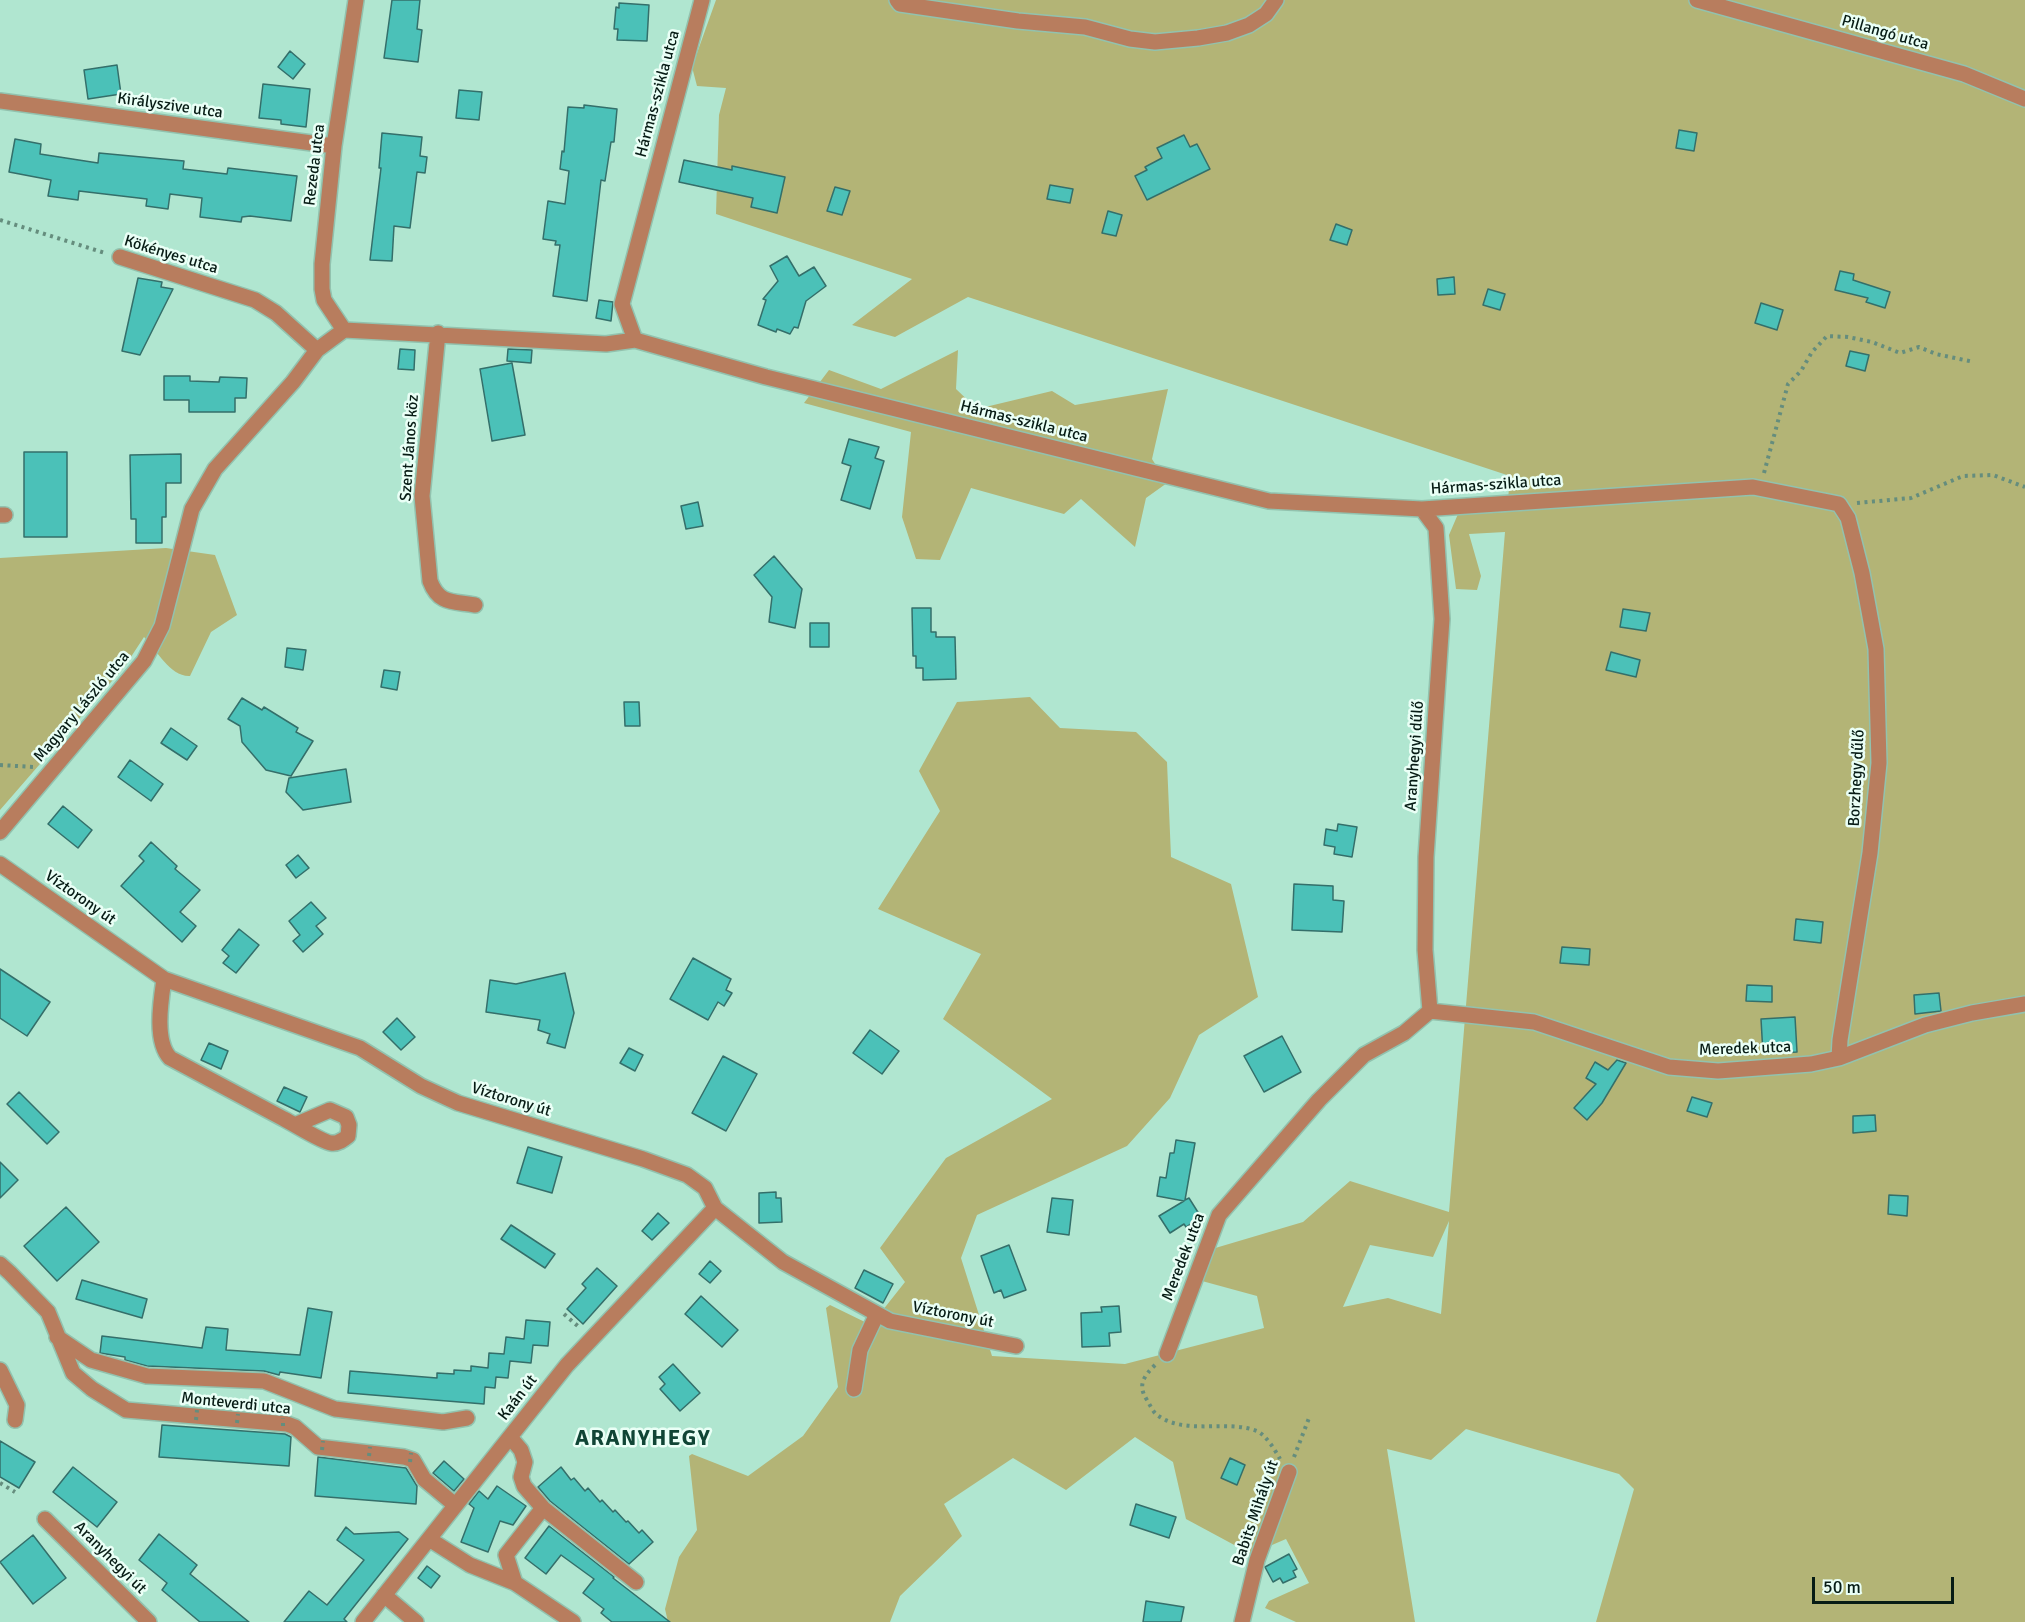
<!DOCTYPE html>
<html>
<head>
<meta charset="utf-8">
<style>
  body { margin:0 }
  #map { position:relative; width:2025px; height:1622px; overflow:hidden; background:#b0e6d0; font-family:Signika,sans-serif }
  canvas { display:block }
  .scale { position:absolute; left:1812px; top:1577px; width:142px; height:27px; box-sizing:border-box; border:3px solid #071c15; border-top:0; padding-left:8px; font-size:18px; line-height:21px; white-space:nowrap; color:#071c15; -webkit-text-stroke:4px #eafff6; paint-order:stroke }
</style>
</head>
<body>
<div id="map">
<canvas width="2025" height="1622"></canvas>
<div class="scale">50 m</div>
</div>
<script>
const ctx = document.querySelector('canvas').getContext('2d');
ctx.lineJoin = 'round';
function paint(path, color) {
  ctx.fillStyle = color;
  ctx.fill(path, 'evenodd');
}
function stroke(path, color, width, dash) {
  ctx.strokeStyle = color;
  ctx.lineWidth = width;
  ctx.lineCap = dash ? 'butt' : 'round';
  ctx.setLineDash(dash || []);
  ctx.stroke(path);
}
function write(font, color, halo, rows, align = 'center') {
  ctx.font = font + ' Signika,sans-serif';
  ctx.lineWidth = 5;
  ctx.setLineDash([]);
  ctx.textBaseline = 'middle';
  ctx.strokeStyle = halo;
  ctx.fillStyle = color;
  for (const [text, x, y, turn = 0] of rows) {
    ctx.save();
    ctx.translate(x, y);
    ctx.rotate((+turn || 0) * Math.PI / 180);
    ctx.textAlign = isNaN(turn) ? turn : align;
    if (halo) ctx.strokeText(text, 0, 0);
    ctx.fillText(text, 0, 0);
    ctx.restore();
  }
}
const green = new Path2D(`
  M716,0H2025V1622H1596L1634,1489L1619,1474L1466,1429L1431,1460L1387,1449L1415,1622H1296L1265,1608L1269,1601L1309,1583L1286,1539L1251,1554L1186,1519L1173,1462L1135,1437L1066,1490L1013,1458L944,1504L962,1536L900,1596L890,1622H668L665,1609L679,1557L697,1530L689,1456L692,1454L748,1476L803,1436L838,1387L826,1308L830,1305L871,1325L905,1282L880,1248L946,1158L1052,1099L943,1019L981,954L878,909L940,811L919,771L957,702L1030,697L1060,728L1136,732L1167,762L1171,857L1231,884L1258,997L1199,1035L1170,1098L1127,1146L977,1215L961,1258L992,1356L1125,1364L1264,1328L1257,1296L1202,1281L1212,1249L1303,1222L1350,1181L1449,1212L1505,532L1469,534L1481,576L1477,590L1456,589L1449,535L1458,514L1507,512L1510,476L968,297L895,337L852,325L912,279L716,214L719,115L726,88L697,86L692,67ZM1449,1221L1441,1314L1388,1298L1343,1307L1370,1245L1433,1257Z
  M958,350L956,389L977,409L1052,391L1075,405L1168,389L1152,459L1167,483L1146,498L1135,547L1081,499L1064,514L971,488L940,560L916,559L902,517L911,432L804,403L829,370L881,389Z
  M166,548L215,555L237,615L211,632L190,676C170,677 157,650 144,637L125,666L0,810V558Z`);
const building = new Path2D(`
  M392,0H420L417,29L422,30L418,62L384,58Z
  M619,3L649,5L647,41L617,40L618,29H614L616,7L619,8Z
  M290,51L305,64L293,79L278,67Z
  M117,65L121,94L88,99L84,70Z
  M263,84L310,89L306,127L281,124V120L259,118Z
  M459,90L482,92L479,120L456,118Z
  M584,105L617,109L614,142H611L605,181L601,180L587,301L553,296L560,245H555L556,241L543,239L548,201L565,204L569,171L560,169L562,151L564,152L568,107L584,108Z
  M1679,130L1697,133L1694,151L1676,148Z
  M382,133L422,137L420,156L427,157L425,173L417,172L410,228L394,226L392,261L370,260L381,168H379Z
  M1184,135L1190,147L1197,144L1210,169L1147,200L1135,176L1147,170L1145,167L1162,158L1157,148Z
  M15,139L41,144L40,154L98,163L99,153L184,161L183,169L227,174L228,168L297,176L291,221L250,216L242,217L241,222L200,217L202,198L170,194L168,209L146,206L147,199L79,191L78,200L48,196L51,180L9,172Z
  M684,160L732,170V166L785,177L777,213L751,207L753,198L679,182Z
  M1050,185L1073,189L1070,203L1047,199Z
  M835,187L850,191L842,215L827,211Z
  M1108,211L1122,215L1116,236L1102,233Z
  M1336,224L1352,230L1347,245L1330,240Z
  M787,256L799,276L814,267L826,286L806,301L798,328L794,327L790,334L777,329L776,332L758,325L766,300L763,299L778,281L770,266Z
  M1840,271L1854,274L1853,280L1890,292L1885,308L1866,302L1868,298L1835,290Z
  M1454,277L1455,294L1438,295L1437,279Z
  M138,278L162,282L161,287L173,289L140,355L122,351Z
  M1488,289L1505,294L1500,310L1483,305Z
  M599,300L613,302L611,321L596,318Z
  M1761,303L1783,310L1777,330L1755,323Z
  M400,349L415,350L414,370L398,369Z
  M508,349L532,350L531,363L507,361Z
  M1850,351L1869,355L1865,371L1846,366Z
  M512,363L525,435L492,441L480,369Z
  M164,376H190V381L219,382L220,377L247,378L246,398H235V412H189V400H164Z
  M849,439L879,447L875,458L884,461L870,509L841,500L851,466L842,463Z
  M24,452H67V537H24Z
  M181,454V483H166V517H162V543H136V519H131L130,455Z
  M698,502L703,526L686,529L681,506Z
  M774,556L802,589L795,628L769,622L772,597L754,575Z
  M912,608H931V632H936V637H955L956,679L923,680V668H916V656H913Z
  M1623,609L1650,613L1646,631L1620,627Z
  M810,623H829V647H810Z
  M287,648L306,650L303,670L285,667Z
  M1611,652L1640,660L1636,677L1606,670Z
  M384,670L400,672L397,690L381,687Z
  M242,698L262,710L264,707L298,728L296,732L313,741L291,776L266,770L242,742L240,726L228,719Z
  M624,702H639L640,726H625Z
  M171,728L197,746L187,760L161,743Z
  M130,760L163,784L151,801L118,777Z
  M346,769L351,802L303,810L286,792L289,778Z
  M63,806L92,830L78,848L48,824Z
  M1338,824L1357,827L1352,857L1334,854L1335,847L1324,845L1326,829L1337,831Z
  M151,842L177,866L175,869L200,890L180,912L196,926L182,942L121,886L144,861L139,856Z
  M298,855L309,868L296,878L286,865Z
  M1294,884L1333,886V900L1344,901L1342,932L1292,930Z
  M311,902L326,918L316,926L323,934L303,952L293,941L300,935L289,921Z
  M1796,919L1823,922L1821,943L1794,940Z
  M239,929L259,945L236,973L223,963L229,956L222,950Z
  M1562,947L1590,949L1589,965L1560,963Z
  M693,958L731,979L726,990L732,993L724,1006L718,1002L708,1020L670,999Z
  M0,969L50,1002L27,1036L0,1018Z
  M565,973L574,1013L565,1048L547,1043L550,1034L538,1030L540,1020L486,1012L490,980L516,984Z
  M1747,985L1772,986V1002L1746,1001Z
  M1939,993L1941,1011L1915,1014L1914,995Z
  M1795,1017L1797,1052L1763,1054L1761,1019Z
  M397,1018L415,1037L401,1050L383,1032Z
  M870,1030L899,1051L882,1074L853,1053Z
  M1282,1036L1301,1072L1264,1092L1244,1056Z
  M209,1043L228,1051L221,1069L201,1060Z
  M629,1048L643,1055L635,1071L620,1063Z
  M723,1056L757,1074L726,1131L692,1113Z
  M1617,1060L1626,1063L1602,1103L1587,1120L1574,1108L1596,1084L1586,1078L1595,1062L1608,1070Z
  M284,1087L307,1097L300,1112L277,1101Z
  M19,1092L59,1132L47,1144L7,1104Z
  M1692,1097L1712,1103L1707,1117L1687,1111Z
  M1875,1115L1876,1131L1853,1133V1116Z
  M1176,1140L1195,1143L1185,1200L1189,1198L1201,1217L1186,1227L1184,1224L1170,1233L1159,1216L1184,1201L1157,1196L1160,1177L1166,1178L1170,1153H1174Z
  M528,1147L562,1157L552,1193L517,1183Z
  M0,1162L18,1180L0,1198Z
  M776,1192V1198H781L782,1222L759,1223V1193Z
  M1889,1195L1908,1196L1907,1216L1888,1214Z
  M1052,1198L1073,1200L1069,1235L1047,1232Z
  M66,1207L99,1242L57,1281L24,1246Z
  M658,1213L669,1223L652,1240L642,1231Z
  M511,1225L555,1254L545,1268L501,1239Z
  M1009,1245L1026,1290L1004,1298L1001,1290L994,1293L981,1256Z
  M710,1261L721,1271L710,1283L699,1274Z
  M597,1268L617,1286L583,1324L567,1309L586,1288L582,1284Z
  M864,1270L893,1284L883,1303L855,1288Z
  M82,1280L147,1299L142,1318L76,1299Z
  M701,1296L738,1330L722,1347L685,1314Z
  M1119,1306L1121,1332L1109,1333L1110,1346L1082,1347L1081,1313L1102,1312L1101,1307Z
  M308,1308L332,1312L321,1378L280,1372L279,1375L264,1371L147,1366L125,1360V1357L100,1353L102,1336L202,1348L206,1327L228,1329L226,1350L300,1355Z
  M526,1320L550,1322L548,1346L533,1345L531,1363L510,1361L508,1378L496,1377L495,1388L485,1387L484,1404L348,1393L350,1371L437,1378V1373L454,1374V1370L471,1371V1366L488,1368L489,1353L504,1354L506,1337L524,1339Z
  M673,1364L700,1393L680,1411L660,1389L665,1384L659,1377Z
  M162,1425L285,1434L291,1437L289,1466L159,1457Z
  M0,1441L35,1462L19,1488L0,1477Z
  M318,1457L406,1468L417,1486L416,1504L315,1496Z
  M1230,1458L1245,1465L1237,1485L1221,1478Z
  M444,1461L464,1479L454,1491L433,1473Z
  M73,1467L117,1502L97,1527L53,1492Z
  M561,1467L571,1480L574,1478L585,1491L588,1488L600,1502L602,1500L613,1512L615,1510L626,1522L628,1521L639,1533L642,1530L653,1542L629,1564L550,1501L538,1487Z
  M497,1486L526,1506L513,1525L500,1521L488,1552L461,1542L474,1508L469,1504L479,1491L488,1499Z
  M1136,1504L1176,1517L1169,1538L1130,1525Z
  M549,1526L614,1577L613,1578L670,1622H612L601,1613L604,1609L583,1593L594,1579L561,1555L546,1574L525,1558Z
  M346,1527L354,1534L399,1532L408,1539L344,1619L347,1622H284L309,1591L327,1605L364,1560L337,1540Z
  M159,1534L197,1565L190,1574L249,1622H200L162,1590L167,1583L139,1560Z
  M33,1535L66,1578L33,1604L0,1562Z
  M1289,1554L1297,1569L1293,1571L1296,1577L1283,1583L1280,1578L1273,1582L1265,1567Z
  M427,1566L440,1576L431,1588L418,1578Z
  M1146,1601L1184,1607L1181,1622H1143Z`);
const path = new Path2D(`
  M0,220L105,253
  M1764,473L1788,384L1801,371L1812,352L1827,336L1848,337L1872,342L1900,353L1919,347L1936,354L1974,362
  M1857,503L1911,498L1963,476L1993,475L2025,487
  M0,765L34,767
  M564,1314L580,1328
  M1155,1365C1144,1376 1137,1385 1147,1400C1150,1405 1153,1412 1157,1415C1186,1436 1226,1419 1257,1431C1266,1435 1275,1450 1280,1459
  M1294,1457L1309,1418
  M0,1483L15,1492`);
const minor = new Path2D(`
  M897,0L900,4L1018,21L1085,27L1130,39L1155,42L1198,38L1227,33L1249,25L1266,14L1276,0
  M1697,0L1964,74L2025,99
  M0,101L334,146
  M120,257L255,300L276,313L317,350
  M344,330L606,344L635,340L766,377L1269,501L1422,509L1753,487L1839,504L1848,518L1862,573L1876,649L1879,763L1870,853L1840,1040L1839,1058
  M344,330L324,300L322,289V264L334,146L356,0
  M438,333L422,496L430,581C439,605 453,601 475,605
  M635,340L622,304L702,0
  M1422,509L1436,528L1442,619L1426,857L1425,950L1430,1011
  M0,515H5
  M0,832L144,661L162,626L192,509L215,469L293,382L317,350L344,330
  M0,864L164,979L360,1048L421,1086L458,1103L643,1159L687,1175L705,1188L715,1208L783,1262L890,1321L1016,1346
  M164,979C161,1000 154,1041 170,1058L284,1119C294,1124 322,1142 331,1143C338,1144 343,1140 348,1136L349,1125L346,1117L330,1110L295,1125
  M1430,1011L1534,1022L1669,1067L1718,1071L1811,1064L1839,1058L1925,1025L1972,1013L2025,1004
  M0,1264L10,1273L48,1312L73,1373L92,1389L126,1410L287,1424L295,1427L318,1447L404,1457L413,1460L424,1479L455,1505
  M57,1337L91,1360L147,1376L264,1381L335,1409L443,1422L467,1418
  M1167,1354L1219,1215L1319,1100L1364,1055L1404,1033L1430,1011
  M0,1370L17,1405L15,1420
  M854,1389L860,1350L877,1314
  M510,1437L521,1450L525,1462L521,1477L524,1486L543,1508
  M45,1519L149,1622
  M429,1539L470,1565L515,1583L573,1622
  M515,1583L506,1555L543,1508L636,1582
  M384,1595L416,1622
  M363,1622L567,1365L715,1208
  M1242,1622L1257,1560L1289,1472`);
const pathBridge = new Path2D(`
  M196,1420L197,1410
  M237,1423L238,1414
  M283,1426V1418
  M322,1450L323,1441
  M369,1456L370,1447
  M410,1462L411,1453`);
const streetNames = [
  ["Pillangó utca",1885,33,16],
  ["Hármas-szikla utca",658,94,-75],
  ["Királyszive utca",170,106,8],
  ["Rezeda utca",315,165,-83],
  ["Kökényes utca",171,255,17],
  ["Hármas-szikla utca",1024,422,14],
  ["Szent János köz",410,448,-86],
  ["Hármas-szikla utca",1496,485,-4],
  ["Magyary László utca",82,707,-50],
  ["Aranyhegyi dűlő",1415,756,-86],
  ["Borzhegy dűlő",1857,778,-87],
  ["Víztorony út",80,898,35],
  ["Meredek utca",1745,1049,-2],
  ["Víztorony út",511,1100,17],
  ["Meredek utca",1184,1257,-69],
  ["Víztorony út",953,1315,11],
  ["Kaán út",518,1398,-52],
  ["Monteverdi utca",236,1404,6],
  ["Babits Mihály út",1256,1513,-71],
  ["Aranyhegyi út",110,1558,45]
];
const districtNames = [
  ["ARANYHEGY",643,1439]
];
paint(green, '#b3b476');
paint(building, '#4bc1b8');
stroke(building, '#346f6a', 1.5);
stroke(minor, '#92c2ae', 18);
stroke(path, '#658d7d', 4, [3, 4.5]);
stroke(minor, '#b87d5e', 15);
stroke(pathBridge, '#658d7d', 4, [3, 4.5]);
write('16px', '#071c15', '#eafff6', streetNames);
ctx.letterSpacing = '1.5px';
write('bold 22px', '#104535', '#eafff6', districtNames);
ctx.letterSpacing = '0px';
</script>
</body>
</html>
